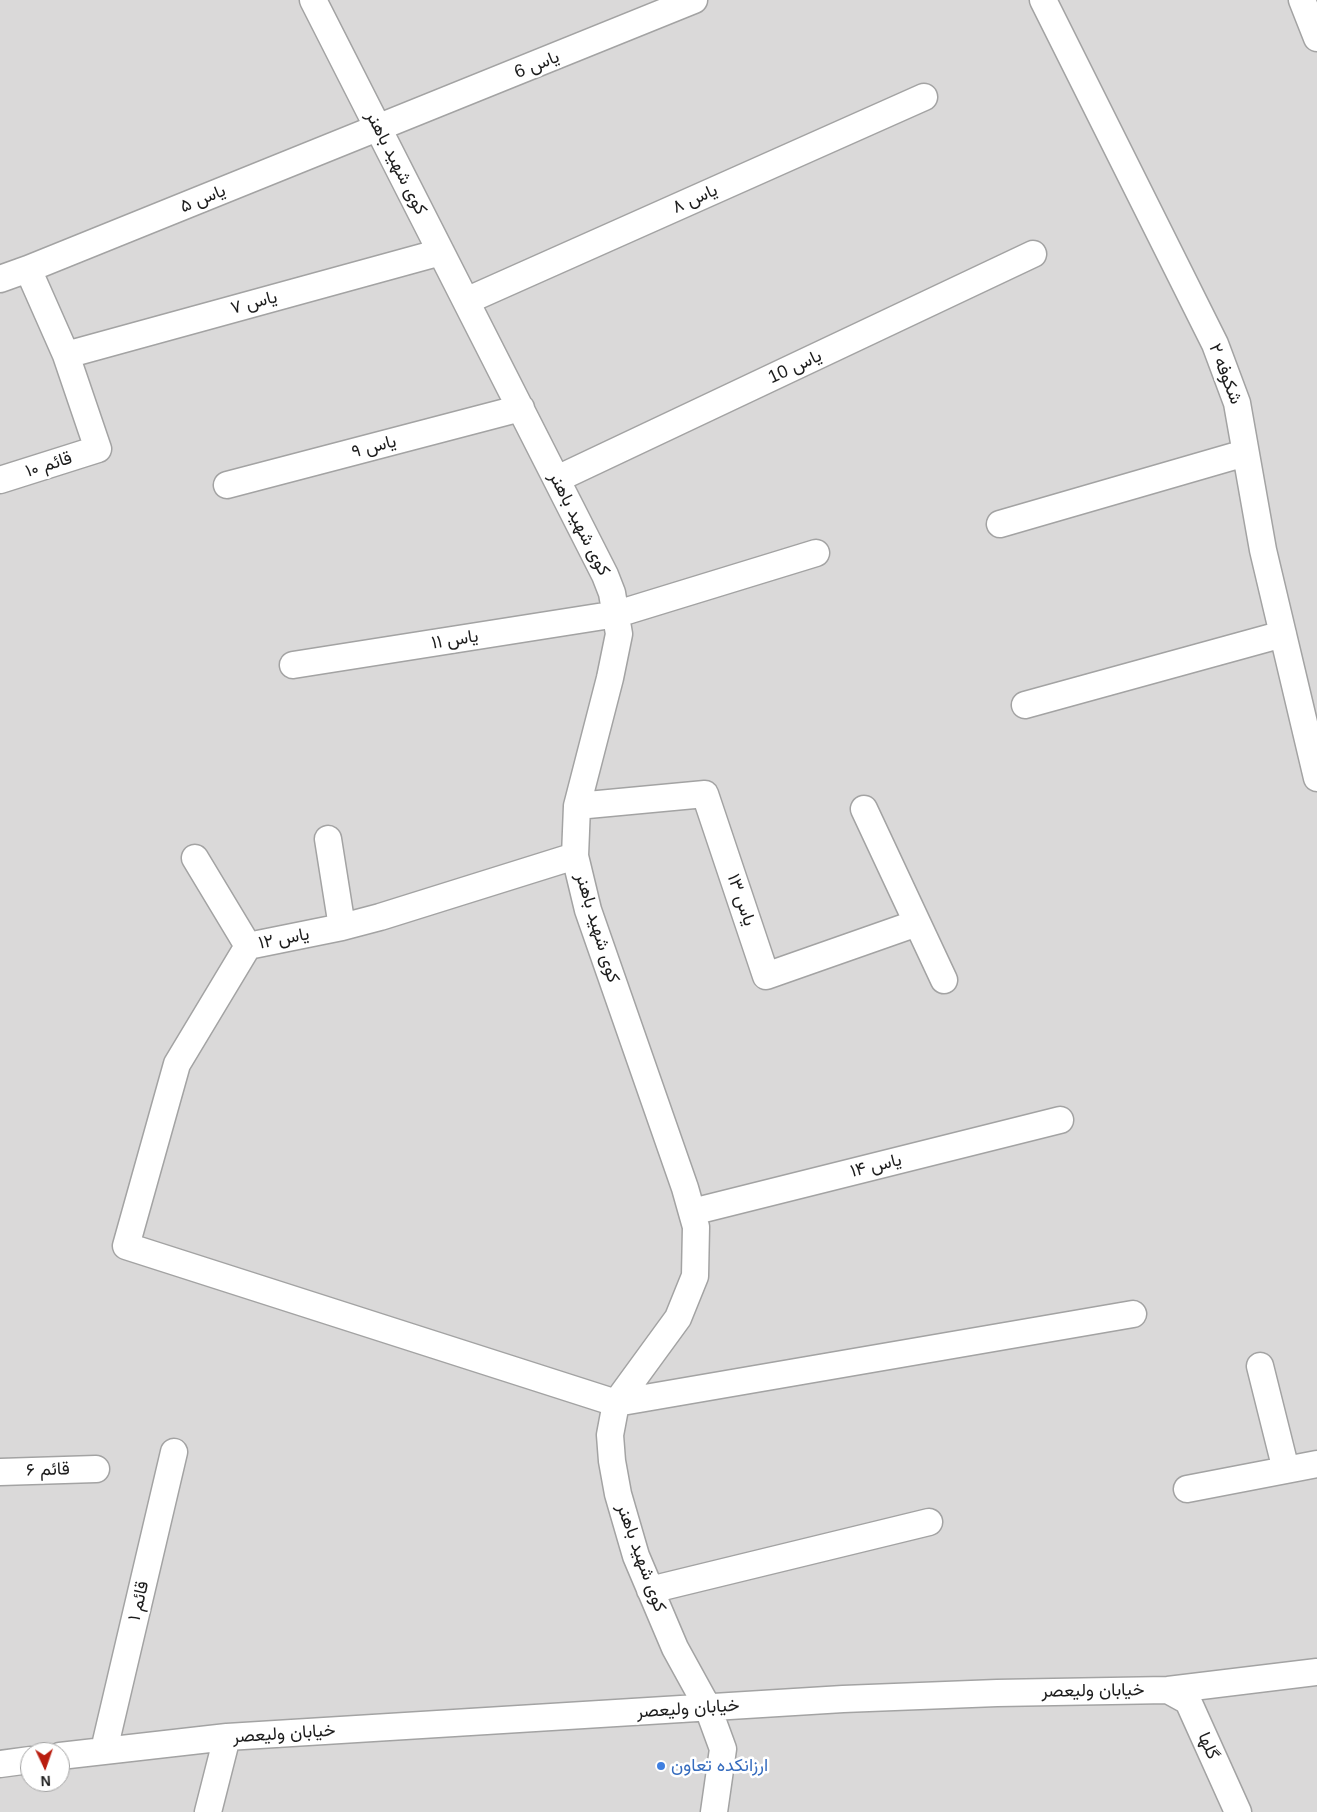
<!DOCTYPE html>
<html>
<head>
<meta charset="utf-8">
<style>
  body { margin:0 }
  #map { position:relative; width:1317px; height:1812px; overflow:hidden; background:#eceae2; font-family:Arial,sans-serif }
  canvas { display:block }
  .north { position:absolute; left:20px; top:1742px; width:50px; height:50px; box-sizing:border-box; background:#fff; border:1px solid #a4a4a4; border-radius:50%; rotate:177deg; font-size:14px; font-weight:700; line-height:20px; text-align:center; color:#1c1c1c }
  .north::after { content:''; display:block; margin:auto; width:18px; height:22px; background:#b91d0f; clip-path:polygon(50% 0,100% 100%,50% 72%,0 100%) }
</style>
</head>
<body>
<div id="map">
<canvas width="1317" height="1812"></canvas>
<div class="north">N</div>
</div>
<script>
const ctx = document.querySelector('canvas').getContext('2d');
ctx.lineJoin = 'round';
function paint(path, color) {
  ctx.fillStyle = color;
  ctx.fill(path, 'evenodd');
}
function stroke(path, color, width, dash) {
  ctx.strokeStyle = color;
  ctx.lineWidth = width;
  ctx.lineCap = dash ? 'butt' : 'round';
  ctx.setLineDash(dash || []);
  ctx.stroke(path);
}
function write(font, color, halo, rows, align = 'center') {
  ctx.font = font + ' Arial,Vazirmatn,sans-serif';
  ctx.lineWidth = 5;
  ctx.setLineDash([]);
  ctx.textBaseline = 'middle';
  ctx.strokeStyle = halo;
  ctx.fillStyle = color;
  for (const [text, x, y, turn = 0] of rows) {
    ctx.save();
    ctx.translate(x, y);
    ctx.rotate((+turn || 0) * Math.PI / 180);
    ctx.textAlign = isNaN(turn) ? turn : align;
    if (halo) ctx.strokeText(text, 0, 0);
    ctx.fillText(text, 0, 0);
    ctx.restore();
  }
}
const residential = new Path2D(`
  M0,0H1317V1812H0ZM30,1752H60V1782H30Z`);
const street = new Path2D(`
  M313,0L605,575L612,593L619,634L610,678L577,806L575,856L588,910L685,1188L696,1227L695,1276L678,1318L616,1403L610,1435L612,1461L618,1494L636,1556L675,1648L708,1708L723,1749L714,1812
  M1043,0L1215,344L1237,403L1263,550L1317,778
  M1302,0L1317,38
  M28,269L694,0
  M0,279L28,269L66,355L98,449L0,480
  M466,301L924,97
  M66,355L441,252
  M557,479L1033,254
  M227,485L521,408
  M1000,524L1245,453
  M293,665L617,614L816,553
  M1025,705L1283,634
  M577,806L705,794L766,976L917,923
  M864,809L944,980
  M328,839L342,927
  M575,856L380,917L342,927L248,946L177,1064L126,1246L616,1403L1133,1314
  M195,858L248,946
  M692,1212L1060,1120
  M1260,1366L1286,1470
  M0,1472L96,1469
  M1187,1489L1317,1464
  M650,1590L929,1522
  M1168,1690L1188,1701L1238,1812
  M104,1750L174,1452
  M60,1756L227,1737L843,1699L997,1693L1168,1690L1317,1672
  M0,1764L30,1760
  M208,1812L227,1737`);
const markers = [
  [661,1766,5,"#3f7fe0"]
];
const streetNames = [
  ["یاس 6",537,65,-22],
  ["کوی شهید باهنر",396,163,63],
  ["یاس ۵",203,199,-22],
  ["یاس ۸",695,199,-24],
  ["یاس ۷",254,303,-15],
  ["یاس 10",795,367,-25],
  ["شکوفه ۲",1225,374,69],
  ["یاس ۹",374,447,-15],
  ["قائم ۱۰",49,465,-18],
  ["کوی شهید باهنر",579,524,63],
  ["یاس ۱۱",455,640,-9],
  ["یاس ۱۳",741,900,71],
  ["کوی شهید باهنر",597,928,73],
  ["یاس ۱۲",284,939,-11],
  ["یاس ۱۴",876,1166,-14],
  ["قائم ۶",48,1470,-2],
  ["کوی شهید باهنر",641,1558,70],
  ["قائم ۱",139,1601,-77],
  ["خیابان ولیعصر",1093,1691,-1],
  ["خیابان ولیعصر",688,1709,-4],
  ["خیابان ولیعصر",284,1734,-4],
  ["گلها",1208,1746,66]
];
const shopNames = [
  ["ارزانکده تعاون",671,1766]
];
paint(residential, '#dad9d9');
stroke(street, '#a3a3a3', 29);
stroke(street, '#fff', 26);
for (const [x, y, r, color] of markers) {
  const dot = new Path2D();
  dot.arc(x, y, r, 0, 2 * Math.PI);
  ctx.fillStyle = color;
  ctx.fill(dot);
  stroke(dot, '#fff', 2);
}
write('18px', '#1c1c1c', '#fff', streetNames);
write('18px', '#366cbe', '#fff', shopNames, 'left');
</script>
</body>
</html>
